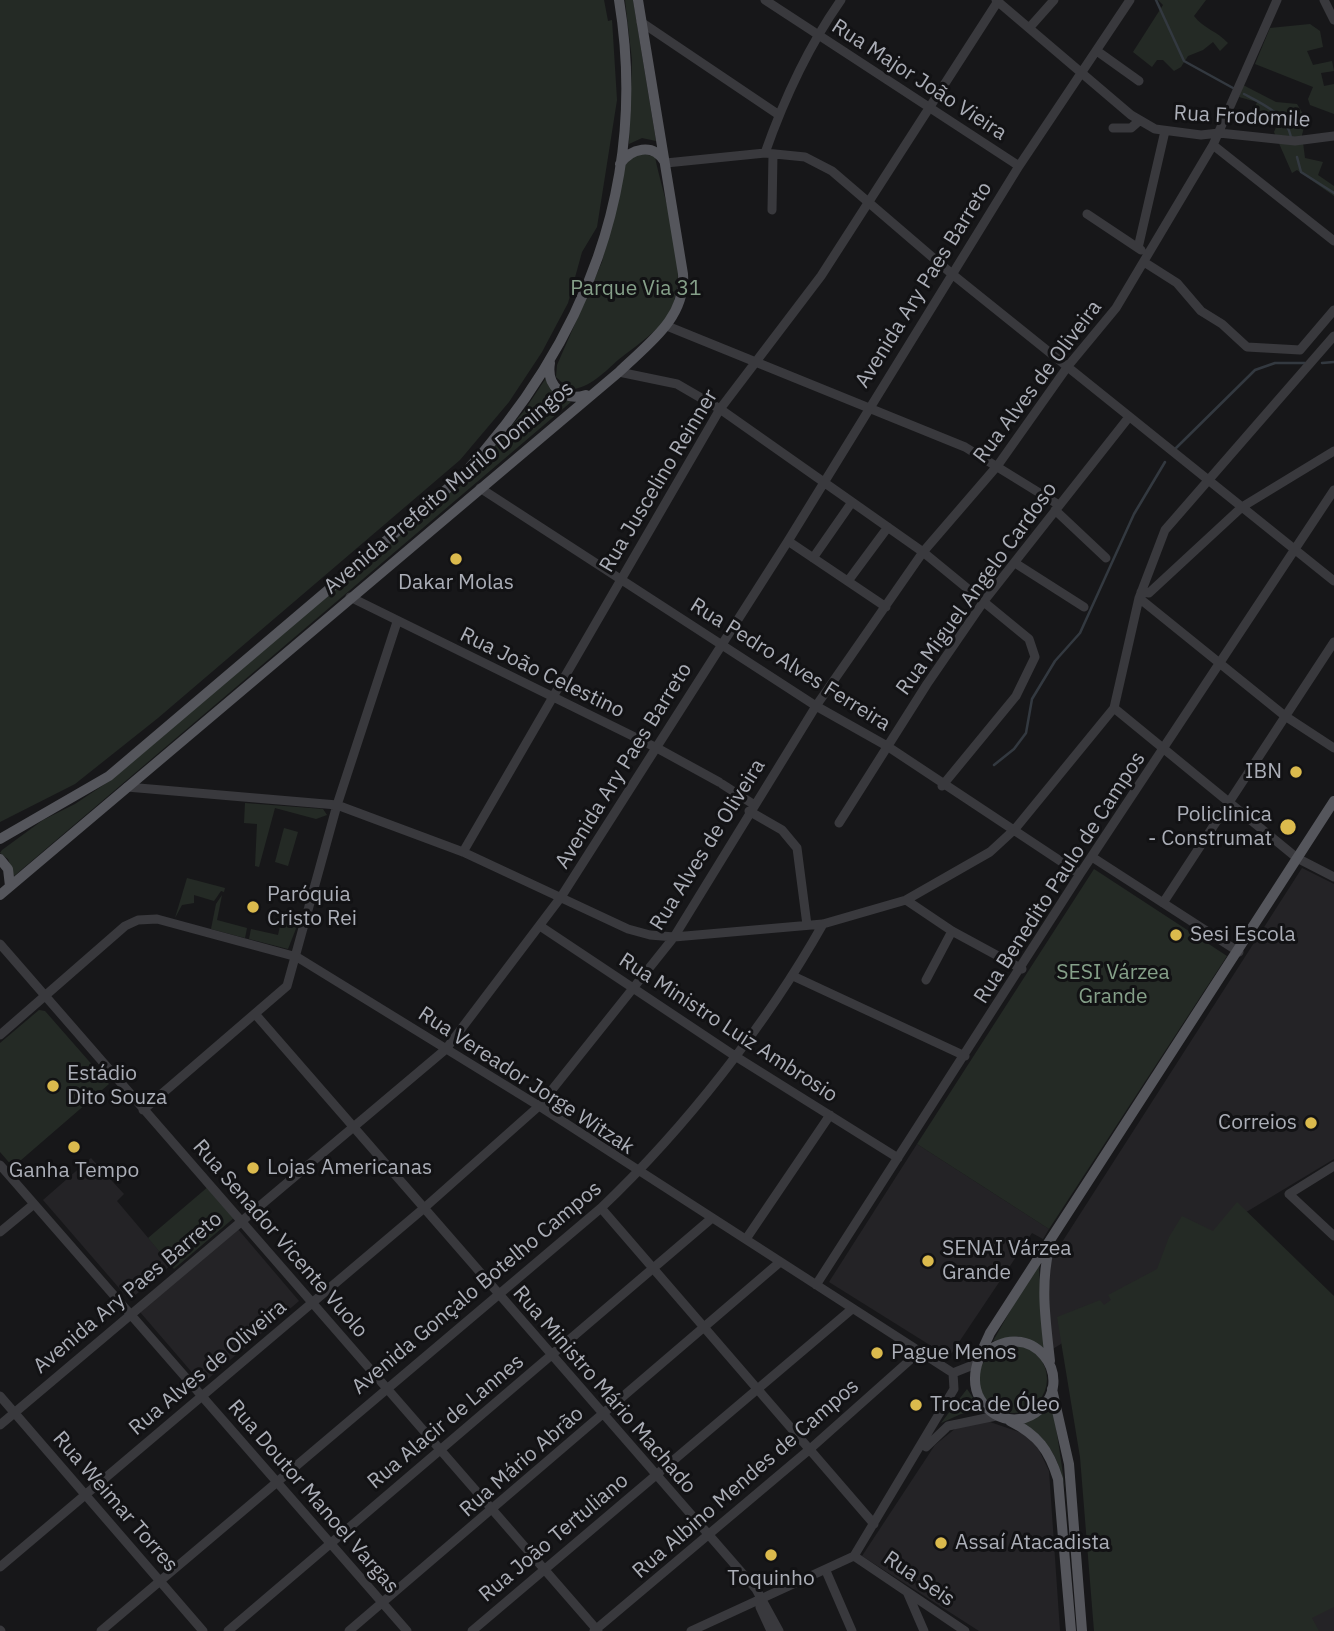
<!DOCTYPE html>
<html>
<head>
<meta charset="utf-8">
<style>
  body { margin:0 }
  canvas { display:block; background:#171719 }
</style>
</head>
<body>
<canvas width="1334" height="1631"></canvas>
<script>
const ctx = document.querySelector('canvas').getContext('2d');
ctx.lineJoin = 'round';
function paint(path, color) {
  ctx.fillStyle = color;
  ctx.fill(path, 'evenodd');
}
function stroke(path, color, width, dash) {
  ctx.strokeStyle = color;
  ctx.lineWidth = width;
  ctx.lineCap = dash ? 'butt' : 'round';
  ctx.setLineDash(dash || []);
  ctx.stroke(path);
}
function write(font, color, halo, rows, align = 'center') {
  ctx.font = font + ' "IBM Plex Sans",sans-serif';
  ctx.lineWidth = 6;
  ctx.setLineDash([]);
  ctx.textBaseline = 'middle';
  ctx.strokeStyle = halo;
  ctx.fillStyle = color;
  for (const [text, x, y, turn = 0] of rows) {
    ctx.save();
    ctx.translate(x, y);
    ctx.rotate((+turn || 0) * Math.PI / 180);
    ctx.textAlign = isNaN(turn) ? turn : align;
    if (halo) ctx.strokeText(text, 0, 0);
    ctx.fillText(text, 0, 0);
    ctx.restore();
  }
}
const built = new Path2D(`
  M1302,868L1334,884V1159L1233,1220L1240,1235L1051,1350L1048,1264Z
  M917,1144L1049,1229L1043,1239L1032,1233L949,1357L829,1282Z
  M91,1158L124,1194L117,1201L171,1265L133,1297L126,1296L43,1200Z
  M237,1228L299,1301L202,1384L140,1312Z
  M987,1421L1025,1434L1038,1448L1049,1471L1060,1631H979L862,1556L935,1445L956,1428Z
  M1334,1594V1631H1293Z`);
const green = new Path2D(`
  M0,0H604L608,21L612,20L617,100L597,227L582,252L568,303L542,352L509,402L460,460L158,718L75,784L0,822Z
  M625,0H633L656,141L642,138L629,144L632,60Z
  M1158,0H1206L1194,16C1204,29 1217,31 1228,43L1220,51L1213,42L1203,50L1188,56L1181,67L1174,71L1163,60H1157L1152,67L1133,52L1163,5Z
  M1310,24L1320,31L1323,47L1307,51L1313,65L1332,61L1334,71L1321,73L1324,86L1334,84V114L1310,105L1308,99L1313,87L1255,64L1270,28Z
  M1243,85L1276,102L1297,104L1306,119L1302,135L1305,158L1323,162L1318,175L1334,186V196L1297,170L1292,173L1274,132L1279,120L1253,114L1257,102L1239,97Z
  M638,152L655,157C664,203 697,282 663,322C651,336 633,348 618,360C606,371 586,391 569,389L556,377L557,365L602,262L625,165Z
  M546,378L556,396L571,402L14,876L8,859L0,853L2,850L43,820L75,804L111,780L477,467L524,411Z
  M245,803L323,809L327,815L316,819L275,808L259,867L255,866L257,824L244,823Z
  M284,828L298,832L288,866L275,862Z
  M1094,869L1227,956L1049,1229L917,1144Z
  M187,878L225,888L224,892L221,891L214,901L194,895V903L182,905L175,918Z
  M222,895L217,920L247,928L245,938L211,929L216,904Z
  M281,922L297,926L288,949L249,939L251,929L278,935Z
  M39,1010L45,1011L109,1084L13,1167L0,1152V1043Z
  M209,1186L235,1217L174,1269L148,1238Z
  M1237,1202L1334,1296V1607L1312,1618L1319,1631H1094L1080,1457L1057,1317L1100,1300L1104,1305L1111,1300L1108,1295L1157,1269L1169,1237L1182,1216L1213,1231Z
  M1041,1257L1039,1270L1045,1350L1018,1336L993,1341Z
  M979 1379a34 34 0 1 1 68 0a34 34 0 1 1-68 0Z
  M967,1389L982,1411L961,1414L941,1423Z
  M1052,1400L1065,1488C1059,1458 1047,1437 1020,1421Z`);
const stream = new Path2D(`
  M1156,0L1184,61L1233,88
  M1244,94C1263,104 1286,114 1291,137
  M1297,157L1301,172L1334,193
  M1322,363L1334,362
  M1174,450L1255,370L1275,363H1305
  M994,765L1014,749L1026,733L1032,699L1055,661L1080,633L1134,514L1165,462`);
const minor = new Path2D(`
  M765,0L1019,166
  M996,0L1131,115L1155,129L1201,135L1219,133L1295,141L1334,136
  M1324,0L1334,20
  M641,22L779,115
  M1030,27L1054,0
  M1097,51L1139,81
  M1113,128H1131L1139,121
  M1213,145L1334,241
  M765,153C784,99 808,47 841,0
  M666,163L765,153L805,157L832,171L952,274L1334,581
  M772,210L773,154
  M1087,214L1141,250
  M1138,248L1165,131
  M1144,262L1177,283L1201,311L1222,324L1247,347L1300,350L1334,310
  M667,326L965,447L1059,505
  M619,372L677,384L720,409L923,552L1029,639L1035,657L1016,696L942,786
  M480,488L816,706L887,746L1080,874
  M1055,510L1106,558
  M788,541L886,607
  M813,558L852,502
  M1015,563L1084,607
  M848,581L888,527
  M1141,592L1149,593L1242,507L1334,451
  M350,597L657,748L719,782
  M1139,598L1285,716L1334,748
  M1114,708L1297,858L1334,877
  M722,784L753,804
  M127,787L337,805L463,852L628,929L650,935L674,937L823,924L906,900L990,852L1015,829L1114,708L1139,598L1165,530L1334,336
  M749,811L782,830L797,848L807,925
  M839,823L927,684L984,601L1129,417
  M463,852L720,409L821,276L998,1
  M1092,857L1239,952
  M906,900L952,931L1022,969
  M1163,903L1334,642
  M540,926L735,1056L898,1158
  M0,944L598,1631
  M793,976L965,1056
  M926,980L952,931
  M256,1015L756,1589L779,1631
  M0,1035L125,926L138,920L157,919L297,957L539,1106L953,1373
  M143,1110L287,986L337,805L397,622
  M0,1165L407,1631
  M1334,1166L1289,1194L1334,1236
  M601,1208L874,1524
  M0,1232L34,1204
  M746,1239L830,1115
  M816,1285L1080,874L1334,490
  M953,1373L978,1363
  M0,1396L203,1631
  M0,1425L446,1049L561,897L788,541L1019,166L1130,0
  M926,1447L948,1426L996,1416
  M854,1556L965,1631
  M0,1567L423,1209L539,1106L674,937L816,706L923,552L998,465L1068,366L1116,308L1213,145L1277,0
  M826,1571L852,1631
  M908,1594L924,1631
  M761,1599L760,1607L771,1631
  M0,1630L1,1631
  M101,1631L601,1208C685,1128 766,1025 823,924
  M228,1631L712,1218
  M349,1631L780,1262
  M472,1631L852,1309
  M594,1631L810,1449L919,1352
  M691,1631L854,1556L954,1389L953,1373`);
const major = new Path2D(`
  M620,164C631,148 653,143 664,161
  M550,363C546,386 564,402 586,395
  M0,839L109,776L461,477C585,344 649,183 619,0
  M0,859L8,869L10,886
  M0,895L619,372C649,343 686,318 683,274L638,0
  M1049,1249C1040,1286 1046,1324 1050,1361
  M981,1357C1030,1310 1082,1382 1035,1413C1008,1431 974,1409 975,1378C975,1363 984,1347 990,1333L1334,801
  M1052,1389L1069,1464L1082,1631
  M1010,1421C1038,1435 1049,1450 1058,1479L1071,1631`);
const markers = [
  [456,559,7,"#dbba4d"],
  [1296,772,7,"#dbba4d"],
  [1288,827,9,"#dbba4d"],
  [253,907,7,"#dbba4d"],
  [1176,935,7,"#dbba4d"],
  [53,1086,7,"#dbba4d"],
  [1311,1123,7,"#dbba4d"],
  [74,1147,7,"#dbba4d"],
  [253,1168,7,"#dbba4d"],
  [928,1261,7,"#dbba4d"],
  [877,1353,7,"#dbba4d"],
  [916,1405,7,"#dbba4d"],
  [941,1543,7,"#dbba4d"],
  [771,1555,7,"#dbba4d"]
];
const streetNames = [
  ["Rua Major João Vieira",919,80,33],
  ["Rua Frodomile",1242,117,3],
  ["Avenida Ary Paes Barreto",924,285,-58],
  ["Rua Alves de Oliveira",1038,382,-53],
  ["Rua Juscelino Reinner",659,481,-59],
  ["Avenida Prefeito Murilo Domingos",449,488,-40],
  ["Rua Miguel Angelo Cardoso",977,589,-54],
  ["Rua Pedro Alves Ferreira",790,665,32],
  ["Rua João Celestino",542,673,26],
  ["Avenida Ary Paes Barreto",624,766,-58],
  ["Rua Alves de Oliveira",708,845,-58],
  ["Rua Benedito Paulo de Campos",1060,878,-57],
  ["Rua Ministro Luiz Ambrosio",728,1028,33],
  ["Rua Vereador Jorge Witzak",526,1081,33],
  ["Rua Senador Vicente Vuolo",280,1239,49],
  ["Avenida Gonçalo Botelho Campos",477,1288,-40],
  ["Avenida Ary Paes Barreto",128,1293,-40],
  ["Rua Alves de Oliveira",208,1368,-40],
  ["Rua Ministro Mário Machado",604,1390,49],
  ["Rua Alacir de Lannes",446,1422,-40],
  ["Rua Mário Abrão",522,1462,-41],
  ["Rua Albino Mendes de Campos",746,1479,-41],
  ["Rua Doutor Manoel Vargas",313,1497,49],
  ["Rua Weimar Torres",115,1502,49],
  ["Rua João Tertuliano",554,1538,-40],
  ["Rua Seis",919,1579,34]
];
const parkNames = [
  ["Parque Via 31",636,289],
  ["SESI Várzea",1113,973],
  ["Grande",1113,997]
];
const poiNames = [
  ["Dakar Molas",456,583,"center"],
  ["IBN",1282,772,"right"],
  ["Policlinica",1272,815,"right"],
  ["- Construmat",1272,839,"right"],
  ["Paróquia",267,895],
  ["Cristo Rei",267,919],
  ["Sesi Escola",1190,935],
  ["Estádio",67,1074],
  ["Dito Souza",67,1098],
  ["Correios",1297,1123,"right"],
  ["Lojas Americanas",267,1168],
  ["Ganha Tempo",74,1171,"center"],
  ["SENAI Várzea",942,1249],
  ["Grande",942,1273],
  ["Pague Menos",891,1353],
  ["Troca de Óleo",930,1405],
  ["Assaí Atacadista",955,1543],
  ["Toquinho",771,1579,"center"]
];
paint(built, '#242326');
paint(green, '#242a25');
stroke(stream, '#333940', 2.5);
stroke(minor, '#39393d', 9);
stroke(major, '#55565c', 10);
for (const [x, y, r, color] of markers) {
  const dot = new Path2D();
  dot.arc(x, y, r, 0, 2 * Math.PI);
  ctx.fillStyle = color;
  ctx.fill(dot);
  stroke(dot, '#121214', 2.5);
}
write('21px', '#abaeb7', '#121214', streetNames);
write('21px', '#85a089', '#121214', parkNames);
write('21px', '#abaeb7', '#121214', poiNames, 'left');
</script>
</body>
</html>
